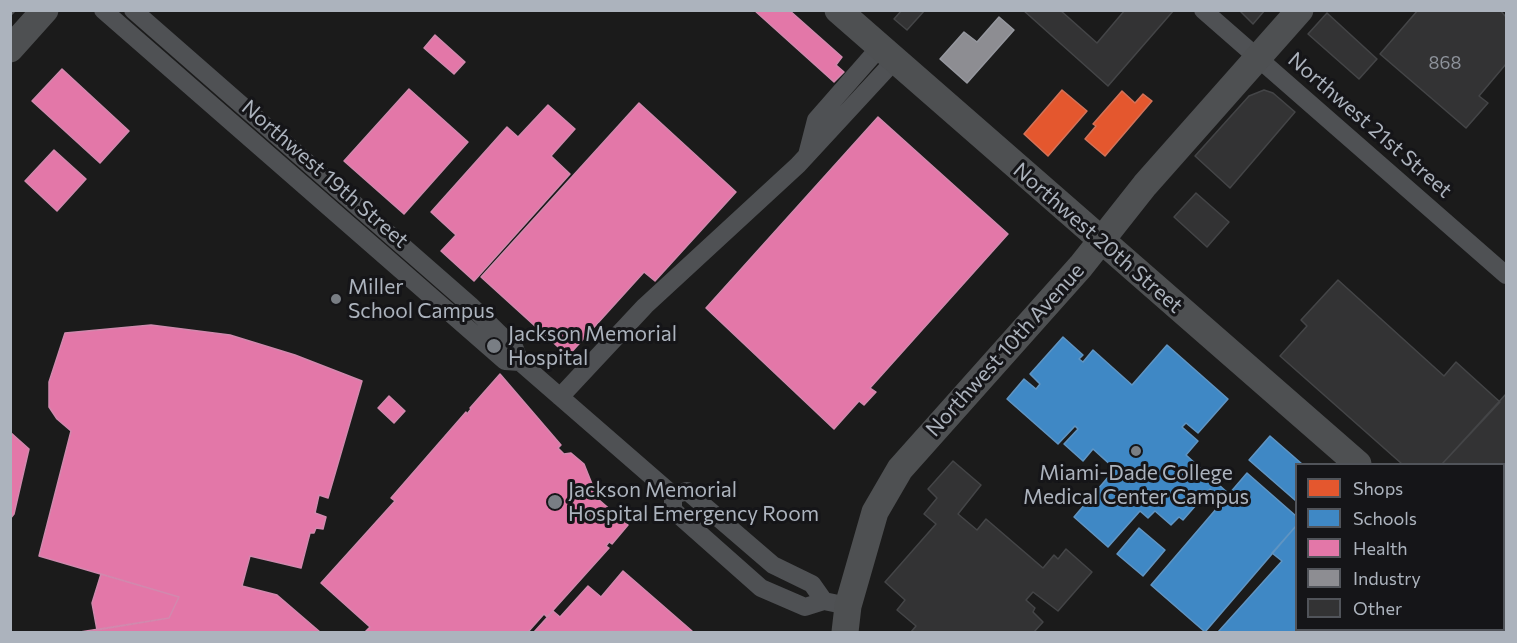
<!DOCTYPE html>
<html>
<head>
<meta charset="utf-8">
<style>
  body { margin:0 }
  #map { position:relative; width:1517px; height:643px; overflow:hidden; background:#1b1b1b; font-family:Commissioner,sans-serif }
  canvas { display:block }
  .frame { position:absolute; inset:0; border:12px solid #acb3bd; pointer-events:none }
  .legend { position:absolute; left:1295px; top:463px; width:210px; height:168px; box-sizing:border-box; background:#151518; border:2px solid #51545a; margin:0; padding:8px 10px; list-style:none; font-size:18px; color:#acb3bd }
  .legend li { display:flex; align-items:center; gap:12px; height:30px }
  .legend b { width:30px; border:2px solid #51545a }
</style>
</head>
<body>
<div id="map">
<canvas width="1517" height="643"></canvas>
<div class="frame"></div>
<ul class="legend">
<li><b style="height:16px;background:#e4572e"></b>Shops</li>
<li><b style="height:16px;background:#3f88c5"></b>Schools</li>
<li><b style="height:16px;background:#e377a8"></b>Health</li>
<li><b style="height:16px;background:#8d8d92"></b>Industry</li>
<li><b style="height:16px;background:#333334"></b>Other</li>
</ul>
</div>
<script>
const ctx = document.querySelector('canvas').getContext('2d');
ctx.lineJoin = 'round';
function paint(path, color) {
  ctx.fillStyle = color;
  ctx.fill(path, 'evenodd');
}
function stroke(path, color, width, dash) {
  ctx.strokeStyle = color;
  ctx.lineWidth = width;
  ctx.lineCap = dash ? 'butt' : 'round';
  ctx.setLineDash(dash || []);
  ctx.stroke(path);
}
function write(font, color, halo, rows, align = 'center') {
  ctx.font = font + ' Commissioner,sans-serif';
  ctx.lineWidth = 6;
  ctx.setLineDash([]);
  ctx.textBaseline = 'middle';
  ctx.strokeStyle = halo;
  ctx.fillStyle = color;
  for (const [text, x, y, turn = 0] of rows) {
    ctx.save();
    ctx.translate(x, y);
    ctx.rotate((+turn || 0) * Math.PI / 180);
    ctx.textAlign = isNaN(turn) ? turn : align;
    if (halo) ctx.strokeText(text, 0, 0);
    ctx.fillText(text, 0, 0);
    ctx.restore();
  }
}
const shops = new Path2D(`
  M1062,90L1087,111L1048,156L1024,134Z
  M1122,91L1135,103L1143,94L1152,101L1105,156L1085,139L1096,126L1093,124Z`);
const schools = new Path2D(`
  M1063,337L1083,355L1079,359L1083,362L1093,350L1132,385L1167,345L1228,399L1198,433L1186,423L1182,427L1198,441L1186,455L1229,494L1223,501L1210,489L1183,520L1179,517L1171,525L1155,511L1148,518L1140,511L1108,547L1074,517L1115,469L1093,449L1083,461L1064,444L1078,429L1075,426L1058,444L1007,399L1024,379L1036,389L1040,384L1030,374Z
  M1270,436L1302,464H1296V501L1249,460Z
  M1247,473L1296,516V526L1205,632L1151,585Z
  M1296,526V630H1319L1317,632H1218L1282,561L1272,553Z
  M1139,528L1165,550L1143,576L1117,554Z
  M1359,630H1494L1497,632H1359Z`);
const health = new Path2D(`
  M754,10H789L842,57L836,65L844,72L834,82Z
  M435,35L465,62L454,74L424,48Z
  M62,69L129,131L100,163L32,101Z
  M409,89L468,142L404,214L344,161Z
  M639,103L736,192L655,281L644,272L568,356L481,277Z
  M548,105L575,129L551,156L570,174L474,281L441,251L456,235L431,212L507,127L518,137Z
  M878,117L1008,234L870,388L876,392L864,405L859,401L834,429L706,308Z
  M54,150L86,179L57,211L25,181Z
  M151,325L230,335L295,355L362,381L328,498L319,495L315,513L326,517L323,529L316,528L314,533H310L301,568L250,556L242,586L277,595L320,632H80L169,618L179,597L39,556L71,431L57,419L49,407V382L65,333Z
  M500,374L561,445L558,448L564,454L571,453L584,464L598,499L628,525L612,544L609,542L606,546L609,548L547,617L544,614L528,632H365L370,627L321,583L395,501L391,498L466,412L467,414L471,409L470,408Z
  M389,396L405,411L394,423L378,408Z
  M10,432L29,449L14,514L10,519Z
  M623,571L692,631L534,632L553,611L560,617L588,586L601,597Z
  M101,574L179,597L169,618L97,630L92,603Z`);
const industry = new Path2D(`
  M999,17L1014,30L967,83L940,59L964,32L977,42Z`);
const building = new Path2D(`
  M902,10H925L907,30L894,19Z
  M1023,10H1060L1097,43L1125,10H1174L1108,86Z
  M1239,10H1265L1253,24Z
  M1418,10H1500L1506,17V64L1479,96L1488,103L1466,128L1380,54Z
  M1327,13L1377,59L1359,79L1308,34Z
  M1264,90L1273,93L1295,112L1230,188L1195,156L1249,96Z
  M1196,193L1229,222L1207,247L1174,217Z
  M1338,280L1444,376L1456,362L1500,402L1442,464H1402L1280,356L1307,326L1301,320Z
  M1506,394V473L1504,476V464H1442Z
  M953,461L981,485L958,514L977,530L986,519L1043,568L1054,555L1058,559L1066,549L1092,572L1058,611L1033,592L1026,600L1035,608L1033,612L1043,622L1034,632H911L916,626L897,610L905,600L885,582L936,524L924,514L937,498L928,489Z`);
const street = new Path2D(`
  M103,10L505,361L520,362
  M133,10L470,305L515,349L520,362L673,495
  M1203,10L1506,275
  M807,155L816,120L880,47
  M560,397L645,306L798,165L895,60
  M673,495V510L761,588L805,607L824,601L848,606
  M673,495L687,491L773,565L812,584L824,601
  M1504,509L1506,505`);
const secondary = new Path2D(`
  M838,10L1358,464
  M10,49L45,10
  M1504,592L1506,594
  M845,632L848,606L875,512L900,469L1081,266L1145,185L1300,10`);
const rail = new Path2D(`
  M10,14L14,10`);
const markers = [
  [336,299,6,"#797e84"],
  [494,346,8,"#797e84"],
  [1136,451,6,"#797e84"],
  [555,502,8,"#797e84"]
];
const numberNames = [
  ["868",1445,63]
];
const streetNames = [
  ["Northwest 21st Street",1370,125,41],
  ["Northwest 19th Street",325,174,41],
  ["Northwest 20th Street",1098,238,41],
  ["Northwest 10th Avenue",1005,350,-48]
];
const poiNames = [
  ["Miller",348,287],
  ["School Campus",348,311],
  ["Jackson Memorial",508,334],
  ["Hospital",508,358],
  ["Miami-Dade College",1136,473,"center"],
  ["Medical Center Campus",1136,497,"center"],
  ["Jackson Memorial",568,490],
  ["Hospital Emergency Room",568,514]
];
paint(shops, '#e4572e');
stroke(shops, '#d37359', 1.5);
paint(schools, '#3f88c5');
stroke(schools, '#6095c3', 1.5);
paint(health, '#e377a8');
stroke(health, '#d289ae', 1.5);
paint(industry, '#8d8d92');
stroke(industry, '#96989f', 1.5);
paint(building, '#333334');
stroke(building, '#444547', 1.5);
stroke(street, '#4f5154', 18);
stroke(secondary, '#4e5052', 27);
stroke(rail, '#4f5154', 4.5, [8, 6]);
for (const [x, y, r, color] of markers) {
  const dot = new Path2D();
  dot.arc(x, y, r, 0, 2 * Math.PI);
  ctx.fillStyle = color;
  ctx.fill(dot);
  stroke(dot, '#151518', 2);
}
write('18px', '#8e939b', null, numberNames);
write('21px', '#acb3bd', '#151518', streetNames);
write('21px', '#acb3bd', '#151518', poiNames, 'left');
</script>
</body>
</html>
